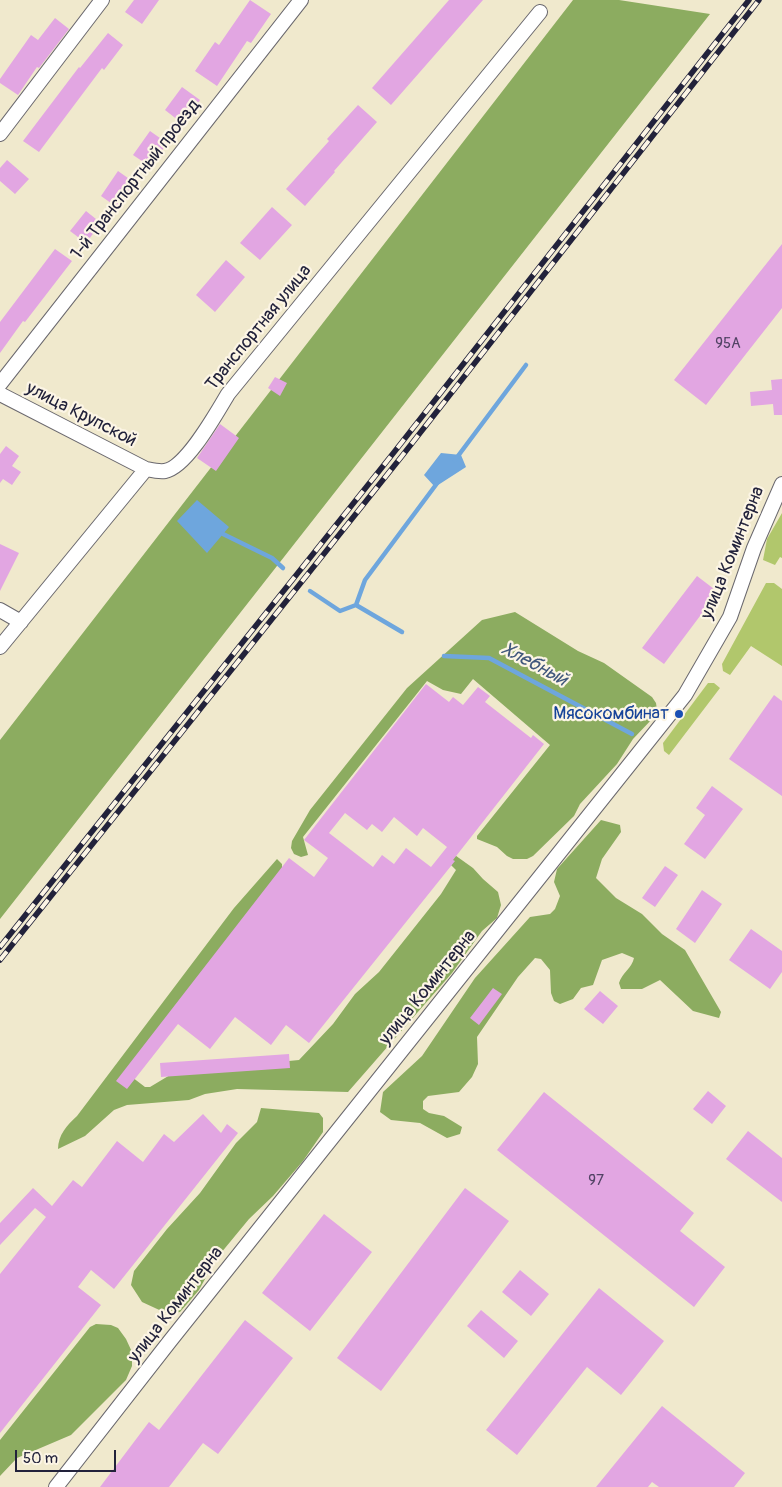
<!DOCTYPE html>
<html>
<head>
<meta charset="utf-8">
<style>
  body { margin:0 }
  #map { position:relative; width:782px; height:1487px; overflow:hidden; background:#f0e9cd; font-family:Pangolin,sans-serif }
  canvas { display:block }
  .scale { position:absolute; left:15px; top:1450px; width:101px; height:22px; box-sizing:border-box; border:2px solid #22223b; border-top:0; padding-left:6px; font-size:15px; line-height:18px; white-space:nowrap; color:#22223b; -webkit-text-stroke:4px #fcf5e5; paint-order:stroke }
</style>
</head>
<body>
<div id="map">
<canvas width="782" height="1487"></canvas>
<div class="scale">50 m</div>
</div>
<script>
const ctx = document.querySelector('canvas').getContext('2d');
ctx.lineJoin = 'round';
function paint(path, color) {
  ctx.fillStyle = color;
  ctx.fill(path, 'evenodd');
}
function stroke(path, color, width, dash) {
  ctx.strokeStyle = color;
  ctx.lineWidth = width;
  ctx.lineCap = dash ? 'butt' : 'round';
  ctx.setLineDash(dash || []);
  ctx.stroke(path);
}
function write(font, color, halo, rows, align = 'center') {
  ctx.font = font + ' Pangolin,sans-serif';
  ctx.lineWidth = 4.5;
  ctx.setLineDash([]);
  ctx.textBaseline = 'middle';
  ctx.strokeStyle = halo;
  ctx.fillStyle = color;
  for (const [text, x, y, turn = 0] of rows) {
    ctx.save();
    ctx.translate(x, y);
    ctx.rotate((+turn || 0) * Math.PI / 180);
    ctx.textAlign = isNaN(turn) ? turn : align;
    if (halo) ctx.strokeText(text, 0, 0);
    ctx.fillText(text, 0, 0);
    ctx.restore();
  }
}
const green = new Path2D(`
  M782,513V558L780,557L775,565L763,560L767,539Z
  M766,583H774L782,589V666L751,646L730,675L723,671L722,664Z
  M708,683H714L720,688L669,755L664,751L663,743Z`);
const forest = new Path2D(`
  M573,0H619L710,14L0,919V740Z
  M515,612L578,651L604,663L652,697L656,703L657,710L654,717L633,739L617,764L580,804L574,816L533,856L527,859H513L507,856L497,847L477,839V836L550,745L473,679L461,694L443,690L427,681L303,837L308,855L301,857L294,854L291,848L292,841L310,810L407,688L482,620Z
  M601,820L620,825L621,832L602,859L596,878L616,898L642,914L662,934L685,950L721,1012L719,1018L693,1011L660,980L642,989H621L619,983C622,973 632,968 634,958L622,953L602,960L593,985L581,988L573,999L560,1004L554,1001L551,993L550,970L541,959L535,958L518,977L477,1037L478,1064L472,1077L459,1092L428,1096L423,1101V1109L429,1113L444,1116L462,1127L460,1134L447,1138L420,1123L391,1120L380,1112L383,1092L422,1056L475,978L530,917L550,914L555,909L560,896L554,882L557,869Z
  M452,853L473,868L483,879L498,892L501,905L497,918L482,931L452,973L348,1092L237,1089L205,1094L189,1100L127,1105L114,1110L85,1136L58,1149C58,1135 67,1125 77,1116L234,908L277,859L282,864V874L128,1074L145,1087H150L175,1072L299,1060L333,1024L355,994L379,972L441,894L456,870L447,861Z
  M261,1108L319,1113L323,1118V1132L303,1161L273,1196L249,1219L216,1259L199,1290L180,1312L168,1314L142,1302L131,1285L134,1271L167,1229L200,1193L236,1143L257,1122Z
  M96,1324L111,1325L118,1328L126,1339L132,1352V1366L126,1380L71,1435L17,1458L0,1476V1440L90,1327Z`);
const water = new Path2D(`
  M441,453L461,455L466,467L435,487L424,475Z
  M197,500L229,527L207,553L177,521Z`);
const stream = new Path2D(`
  M455,460L526,365
  M223,534L272,558L283,568
  M310,591L340,611L356,605L402,632
  M356,605L365,580L438,482
  M444,656L489,658L632,734`);
const building = new Path2D(`
  M134,0H159L142,24L125,12Z
  M250,0L271,14L251,43L247,41L217,86L195,71L215,42L219,45Z
  M449,0H483L391,105L372,88Z
  M55,18L69,29L39,68L37,67L18,95L0,83V79L31,35L38,40Z
  M108,33L123,45L104,70L102,68L39,152L23,141L79,67L80,68Z
  M182,87L200,100L183,124L165,110Z
  M358,105L377,122L334,171L335,172L305,206L286,189L329,141L327,139Z
  M150,131L167,143L151,167L133,155Z
  M7,160L29,179L15,194L0,181V168Z
  M118,171L135,183L118,208L101,196Z
  M272,207L292,225L260,260L240,243Z
  M86,211L101,223L86,243L70,231Z
  M782,244V308L706,405L674,380Z
  M55,249L72,261L25,322L23,321L0,353V322Z
  M226,260L245,277L215,312L196,295Z
  M275,377L287,383L280,396L268,388Z
  M782,379V415H774L773,404L751,406L750,392L772,390L771,380Z
  M220,424L239,438L216,471L197,458Z
  M6,446L19,456L12,466L21,472L12,485L3,479L0,483V454Z
  M0,544L19,553L0,591Z
  M697,576L718,592L664,664L642,648Z
  M426,684L449,702L453,697L463,705L478,687L490,696L485,702L531,738L533,735L544,744L453,860L455,861L309,1043L286,1025L271,1045L235,1017L210,1049L178,1024L127,1089L116,1081L289,858L314,877L328,858L304,840ZM345,813L367,830L372,824L382,832L394,817L417,836L423,828L447,847L431,867L406,848L394,864L382,855L373,867L329,833Z
  M774,695L782,701V796L729,759Z
  M712,786L743,809L705,859L684,844L705,815L696,808Z
  M665,866L678,875L655,907L642,898Z
  M702,890L722,904L695,943L676,929Z
  M751,929L782,951V972L770,989L729,960Z
  M493,988L502,994L479,1025L470,1018Z
  M600,991L618,1006L603,1024L584,1009Z
  M289,1054L290,1068L161,1077L160,1063Z
  M708,1091L726,1106L712,1124L693,1109Z
  M544,1092L694,1213L680,1231L725,1267L694,1307L497,1150Z
  M203,1114L221,1133L227,1124L238,1133L114,1289L91,1270L78,1287L101,1305L0,1433V1274L46,1217L35,1208L0,1245V1223L33,1188L52,1206L73,1180L82,1187L117,1141L143,1162L164,1134L174,1142Z
  M748,1131L782,1158V1202L726,1159Z
  M465,1188L509,1221L381,1391L337,1358Z
  M324,1214L372,1252L310,1331L262,1293Z
  M520,1270L549,1294L531,1316L502,1292Z
  M599,1288L664,1341L621,1395L587,1367L517,1455L486,1430Z
  M481,1310L518,1341L504,1358L467,1326Z
  M245,1320L293,1358L218,1454L203,1443L169,1487H100L149,1422L159,1430Z
  M662,1406L745,1473L734,1487H659L652,1482L648,1487H596Z`);
const minor = new Path2D(`
  M0,134L102,0
  M0,384L301,0
  M0,394L146,469
  M0,610L21,622
  M0,647L146,469C151,470 159,472 165,471C187,467 217,412 228,394L540,12
  M56,1487L170,1341L685,695L730,617L754,548L782,484`);
const rail = new Path2D(`
  M0,947L395,451L749,0
  M0,960L402,456L759,0`);
const markers = [
  [679,714,5,"#1a4fb4"]
];
const numberNames = [
  ["95А",728,344],
  ["97",596,1181]
];
const streetNames = [
  ["1-й Транспортный проезд",136,180,-52],
  ["Транспортная улица",259,328,-51],
  ["улица Крупской",81,415,27],
  ["улица Коминтерна",733,553,-68],
  ["улица Коминтерна",428,988,-51],
  ["улица Коминтерна",176,1305,-52]
];
const transitNames = [
  ["Мясокомбинат",669,714]
];
const waterNames = [
  ["Хлебный",534,665,28]
];
paint(green, '#b1c76c');
paint(forest, '#8cac60');
paint(water, '#6ea6dd');
stroke(stream, '#6ea6dd', 4.5);
paint(building, '#e2a6e2');
stroke(minor, '#6a686e', 16);
stroke(minor, '#fff', 14);
stroke(rail, '#22223b', 5.5);
stroke(rail, '#fcf5e5', 4, [11]);
for (const [x, y, r, color] of markers) {
  const dot = new Path2D();
  dot.arc(x, y, r, 0, 2 * Math.PI);
  ctx.fillStyle = color;
  ctx.fill(dot);
  stroke(dot, '#fcf5e5', 2);
}
write('15px', '#524365', null, numberNames);
write('18px', '#22223b', '#fcf5e5', streetNames);
write('18px', '#164399', '#fcf5e5', transitNames, 'right');
write('italic 19px', '#40577c', '#fcf5e5', waterNames);
</script>
</body>
</html>
